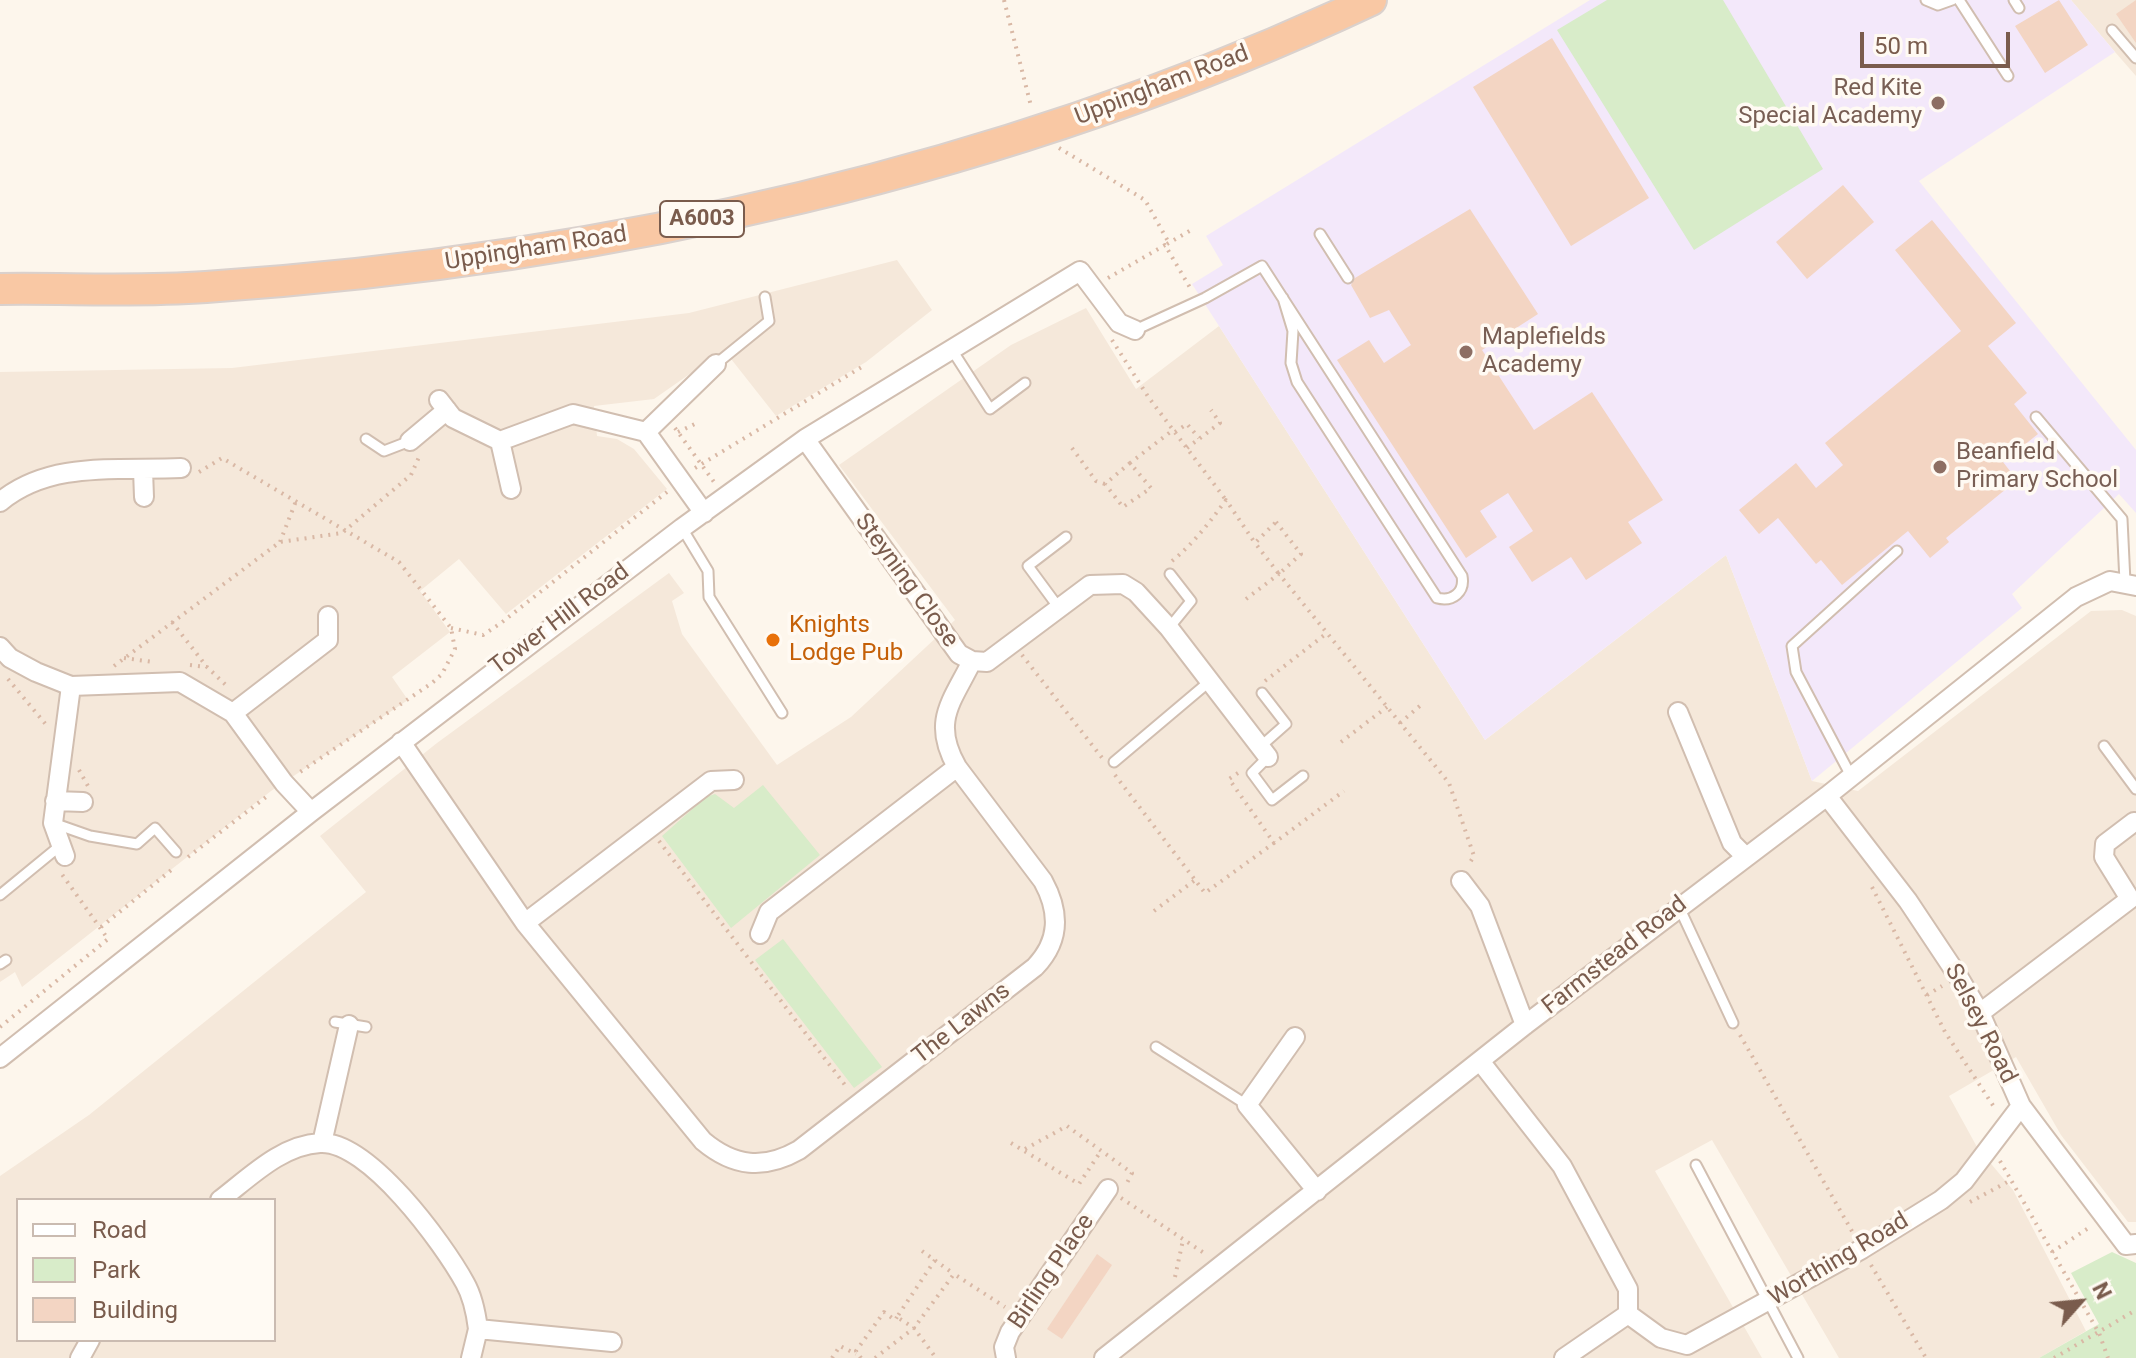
<!DOCTYPE html>
<html>
<head>
<meta charset="utf-8">
<style>
  body { margin:0 }
  #map { position:relative; width:2136px; height:1358px; overflow:hidden; background:#fdf6ec; font-family:Roboto,sans-serif }
  canvas { display:block }
  .legend { position:absolute; left:16px; top:1198px; width:260px; height:144px; box-sizing:border-box; background:#fffaf3; border:2px solid #cabbb1; margin:0; padding:10px 14px; list-style:none; font-size:24px; color:#7a5c4d }
  .legend li { display:flex; align-items:center; gap:16px; height:40px }
  .legend b { width:40px; border:2px solid #cabbb1 }
  .north { position:absolute; left:2040px; top:1262px; width:80px; height:80px; -webkit-text-stroke:6px #fffaf3; paint-order:stroke; rotate:63deg; font-size:22px; font-weight:700; line-height:32px; text-align:center; color:#7a5c4d }
  .north::after { content:''; display:block; margin:auto; width:28px; height:36px; background:#7a5c4d; clip-path:polygon(50% 0,100% 100%,50% 72%,0 100%) }
  .scale { position:absolute; left:1860px; top:32px; width:150px; height:36px; box-sizing:border-box; border:4px solid #7a5c4d; border-top:0; padding-left:10px; font-size:24px; line-height:28px; white-space:nowrap; color:#7a5c4d; -webkit-text-stroke:6px #fffaf3; paint-order:stroke }
</style>
</head>
<body>
<div id="map">
<canvas width="2136" height="1358"></canvas>
<ul class="legend">
<li><b style="height:10px;background:#fff"></b>Road</li>
<li><b style="height:22px;background:#d8ecc9"></b>Park</li>
<li><b style="height:22px;background:#f3d5c3"></b>Building</li>
</ul>
<div class="north">N</div>
<div class="scale">50 m</div>
</div>
<script>
const ctx = document.querySelector('canvas').getContext('2d');
ctx.lineJoin = 'round';
function paint(path, color) {
  ctx.fillStyle = color;
  ctx.fill(path, 'evenodd');
}
function stroke(path, color, width, dash) {
  ctx.strokeStyle = color;
  ctx.lineWidth = width;
  ctx.lineCap = dash ? 'butt' : 'round';
  ctx.setLineDash(dash || []);
  ctx.stroke(path);
}
function write(font, color, halo, rows, align = 'center') {
  ctx.font = font + ' Roboto,sans-serif';
  ctx.lineWidth = 7;
  ctx.setLineDash([]);
  ctx.textBaseline = 'middle';
  ctx.strokeStyle = halo;
  ctx.fillStyle = color;
  for (const [text, x, y, turn = 0] of rows) {
    ctx.save();
    ctx.translate(x, y);
    ctx.rotate((+turn || 0) * Math.PI / 180);
    ctx.textAlign = isNaN(turn) ? turn : align;
    if (halo) ctx.strokeText(text, 0, 0);
    ctx.fillText(text, 0, 0);
    ctx.restore();
  }
}
const residential = new Path2D(`
  M2071,0H2136V76L2115,52Z
  M897,260L932,310L866,362L776,416L724,350L654,399L594,406L597,436L617,439L634,449L667,489L506,614L459,559L420,591L450,632L392,677L408,700L271,791L22,987L15,972L0,982V372L232,368L689,313Z
  M1086,308L1136,389L1219,326L1485,740L1726,555L1812,781L1858,791L2091,611L2122,610L2136,616V1222H2128L2061,1135L2016,1057L1949,1096L1977,1147L2013,1190L2086,1331L2039,1358H1839L1712,1140L1655,1171L1762,1358H0V1176L89,1115L366,892L320,836L437,743L669,573L684,593L672,601L682,634L777,765L851,717L955,620L839,465L1011,345ZM18,1200H274V1340H18Z`);
const education = new Path2D(`
  M1590,0H2071L2115,52L1919,181L2136,450V513L2119,494L2012,594L2022,608L1812,781L1726,555L1485,740L1192,284L1223,265L1206,236Z`);
const green = new Path2D(`
  M1607,0H1723L1823,169L1694,250L1557,30Z
  M763,785L820,855L731,928L662,836L706,797L715,794L734,808Z
  M783,939L882,1067L854,1088L755,960Z
  M2112,1252L2136,1263V1358H2039L2099,1324L2071,1273Z`);
const building = new Path2D(`
  M2059,0L2088,45L2045,73L2015,26Z
  M2136,0V43L2116,14Z
  M1552,38L1649,198L1571,246L1473,87Z
  M1843,185L1874,222L1807,279L1776,242Z
  M1470,209L1538,314L1482,350L1534,430L1592,392L1663,500L1628,522L1642,543L1586,580L1571,557L1532,582L1509,547L1533,531L1508,493L1480,511L1497,537L1466,558L1337,360L1369,340L1384,363L1411,345L1389,310L1370,318L1351,285L1355,278Z
  M1932,220L2016,323L1988,346L2027,393L2014,404L2038,434L2003,462L2017,480L1946,538L1949,542L1930,558L1908,531L1842,585L1821,560L1816,564L1778,518L1759,534L1739,510L1796,463L1816,488L1843,465L1825,443L1961,331L1895,250Z
  M1097,1254L1112,1265L1062,1339L1047,1329Z`);
const path = new Path2D(`
  M1004,0L1031,106
  M1059,148L1145,200L1169,243
  M1167,244L1191,230
  M1108,278L1165,245L1192,291
  M1112,340L1149,398L1226,500
  M675,428L714,482
  M678,432L697,423
  M1175,432L1187,424L1199,438
  M1072,448L1096,481L1105,484
  M1187,448L1220,423L1211,410
  M1130,463L1105,484L1123,507L1151,488L1130,463L1173,430
  M695,468L865,365
  M199,472L222,458L399,562L451,628L455,649L442,674L432,683L300,772
  M1276,522L1301,554L1279,574L1255,543Z
  M280,542L296,501
  M1172,561C1194,543 1209,523 1226,500L1255,543
  M1246,599L1279,574L1449,783L1474,856L1469,864
  M172,622L207,667L228,687
  M451,628L483,635L501,623L667,492
  M1022,655L1103,759
  M124,658L153,662
  M190,665L207,667
  M114,666L280,542L342,533L411,475L419,457
  M8,679L48,727
  M1265,681L1327,633
  M1400,723L1421,705
  M1341,742L1387,707
  M79,770L88,786
  M1238,773L1229,779L1274,843L1344,791
  M1115,775L1205,893L1274,843
  M659,841L848,1089
  M188,857L270,794
  M1872,887L1945,1032L1996,1110
  M1154,911L1195,880
  M101,927L175,867
  M1927,995L1942,986
  M0,1027L108,939L61,873
  M1740,1035L1853,1233
  M1011,1143L1079,1184L1101,1151
  M1025,1149L1067,1126L1132,1173L1126,1185
  M2000,1161L2011,1180
  M1121,1198L1207,1255
  M1970,1202L2011,1180L2099,1333L2108,1358
  M922,1251L954,1274
  M2052,1252L2090,1227
  M935,1260L897,1317L914,1328L936,1358
  M1871,1265L1926,1358
  M1175,1277L1183,1240
  M832,1358L840,1346L856,1354
  M861,1358L856,1351L884,1312L895,1320L897,1317
  M875,1358L914,1328L954,1274L1005,1307
  M2054,1358L2136,1310`);
const service = new Path2D(`
  M1926,0L1938,5L1952,0
  M1959,0L2008,76
  M2014,0L2019,8
  M2112,30L2136,58
  M1320,234L1348,278
  M1135,330L1205,298L1262,266L1462,576C1465,592 1453,602 1437,598L1297,382L1291,363L1293,331L1283,298
  M952,350L990,409L1025,383
  M716,364L769,321L765,297
  M2036,417L2122,519L2125,582
  M366,439L384,451L410,441
  M682,528L708,571L709,597L782,713
  M1059,608L1028,566L1066,537
  M1169,628L1191,601L1170,574
  M2104,746L2136,789
  M1260,747L1286,724L1262,693
  M1268,757L1252,773L1272,800L1303,776
  M1114,762L1210,681
  M1851,776L1796,672L1792,646L1897,551
  M53,823L90,836L137,844L155,828L176,852
  M0,895L61,845
  M1679,907L1733,1023
  M0,964L6,960
  M335,1022L366,1027
  M1156,1047L1247,1105
  M1696,1165L1798,1358`);
const minor = new Path2D(`
  M439,400L453,418L500,441L573,414L646,432L704,513
  M646,432L716,364
  M805,439L959,654L972,661L987,662L1090,585L1123,584L1136,592L1169,628L1268,757
  M410,441L447,410
  M500,441L511,489
  M143,470L144,497
  M0,502C50,460 120,471 181,468
  M0,647L10,658L36,672L71,686L180,682L233,713L284,783L311,812
  M1678,712L1732,843L1745,856
  M233,713L328,640V616
  M401,742L525,923L703,1141C734,1167 764,1170 799,1150L1035,967C1060,941 1060,912 1043,881L957,767L769,912L760,934
  M957,767C931,721 952,702 972,661
  M1827,796L1908,901L1958,976L1980,1013L2021,1106L2126,1245L2136,1244
  M55,801L83,802
  M65,856L53,823L71,686
  M1461,881L1480,906L1525,1025
  M525,923L711,781L734,780
  M1980,1013L2130,899L2104,857L2105,844L2134,822
  M1295,1037L1247,1105L1317,1191
  M0,1058L311,812L682,528L805,439L1080,271L1119,323L1135,330
  M1480,1061L1562,1166L1628,1289V1314L1564,1358
  M322,1143L349,1025
  M220,1200C249,1178 281,1145 320,1143C368,1140 443,1243 465,1283C473,1297 476,1313 478,1329L612,1342
  M1628,1314L1661,1338L1687,1345L1862,1249L1941,1200L1964,1181L2021,1106
  M80,1358L90,1340
  M471,1358L478,1329
  M1006,1358L1004,1347L1010,1332L1108,1189
  M1104,1358L1525,1025L1827,796L2076,597L2110,581L2136,586`);
const trunk = new Path2D(`
  M0,289C68,288 138,292 206,287C605,260 1008,171 1371,0`);
const markers = [
  [1938,103,8,"#8d6e63"],
  [1466,352,8,"#8d6e63"],
  [1940,467,8,"#8d6e63"],
  [773,640,8,"#e8710a"]
];
const shields = [
  [702,219,84]
];
const shieldNames = [
  ["A6003",702,219]
];
const streetNames = [
  ["Uppingham Road",1162,86,-21],
  ["Uppingham Road",536,249,-9],
  ["Steyning Close",906,581,54],
  ["Tower Hill Road",560,620,-37],
  ["Farmstead Road",1615,956,-38],
  ["The Lawns",962,1024,-38],
  ["Selsey Road",1980,1024,63],
  ["Worthing Road",1839,1260,-31],
  ["Birling Place",1052,1272,-56]
];
const educationNames = [
  ["Red Kite",1922,89,"right"],
  ["Special Academy",1922,117,"right"],
  ["Maplefields",1482,338],
  ["Academy",1482,366],
  ["Beanfield",1956,453],
  ["Primary School",1956,481]
];
const foodNames = [
  ["Knights",789,626],
  ["Lodge Pub",789,654]
];
paint(residential, '#f5e8da');
paint(education, '#f3e8fa');
paint(green, '#d8ecc9');
paint(building, '#f3d5c3');
stroke(service, '#d1beb0', 13);
stroke(minor, '#d1beb0', 22);
stroke(trunk, '#dad1cd', 34);
stroke(path, '#d9b8a5', 4, [2, 6]);
stroke(service, '#fff', 9);
stroke(minor, '#fff', 18);
stroke(trunk, '#f9c8a4', 30);
for (const [x, y, r, color] of markers) {
  const dot = new Path2D();
  dot.arc(x, y, r, 0, 2 * Math.PI);
  ctx.fillStyle = color;
  ctx.fill(dot);
  stroke(dot, '#fffaf3', 3);
}
for (const [x, y, w] of shields) {
  const box = new Path2D();
  box.roundRect(x - w / 2, y - 18, w, 36, 6);
  ctx.fillStyle = '#fffaf3';
  ctx.fill(box);
  stroke(box, '#7a5c4d', 2);
}
write('bold 22px', '#7a5c4d', null, shieldNames);
write('24px', '#7a5c4d', '#fffaf3', streetNames);
write('24px', '#785e54', '#fffaf3', educationNames, 'left');
write('24px', '#c56008', '#fffaf3', foodNames, 'left');
</script>
</body>
</html>
